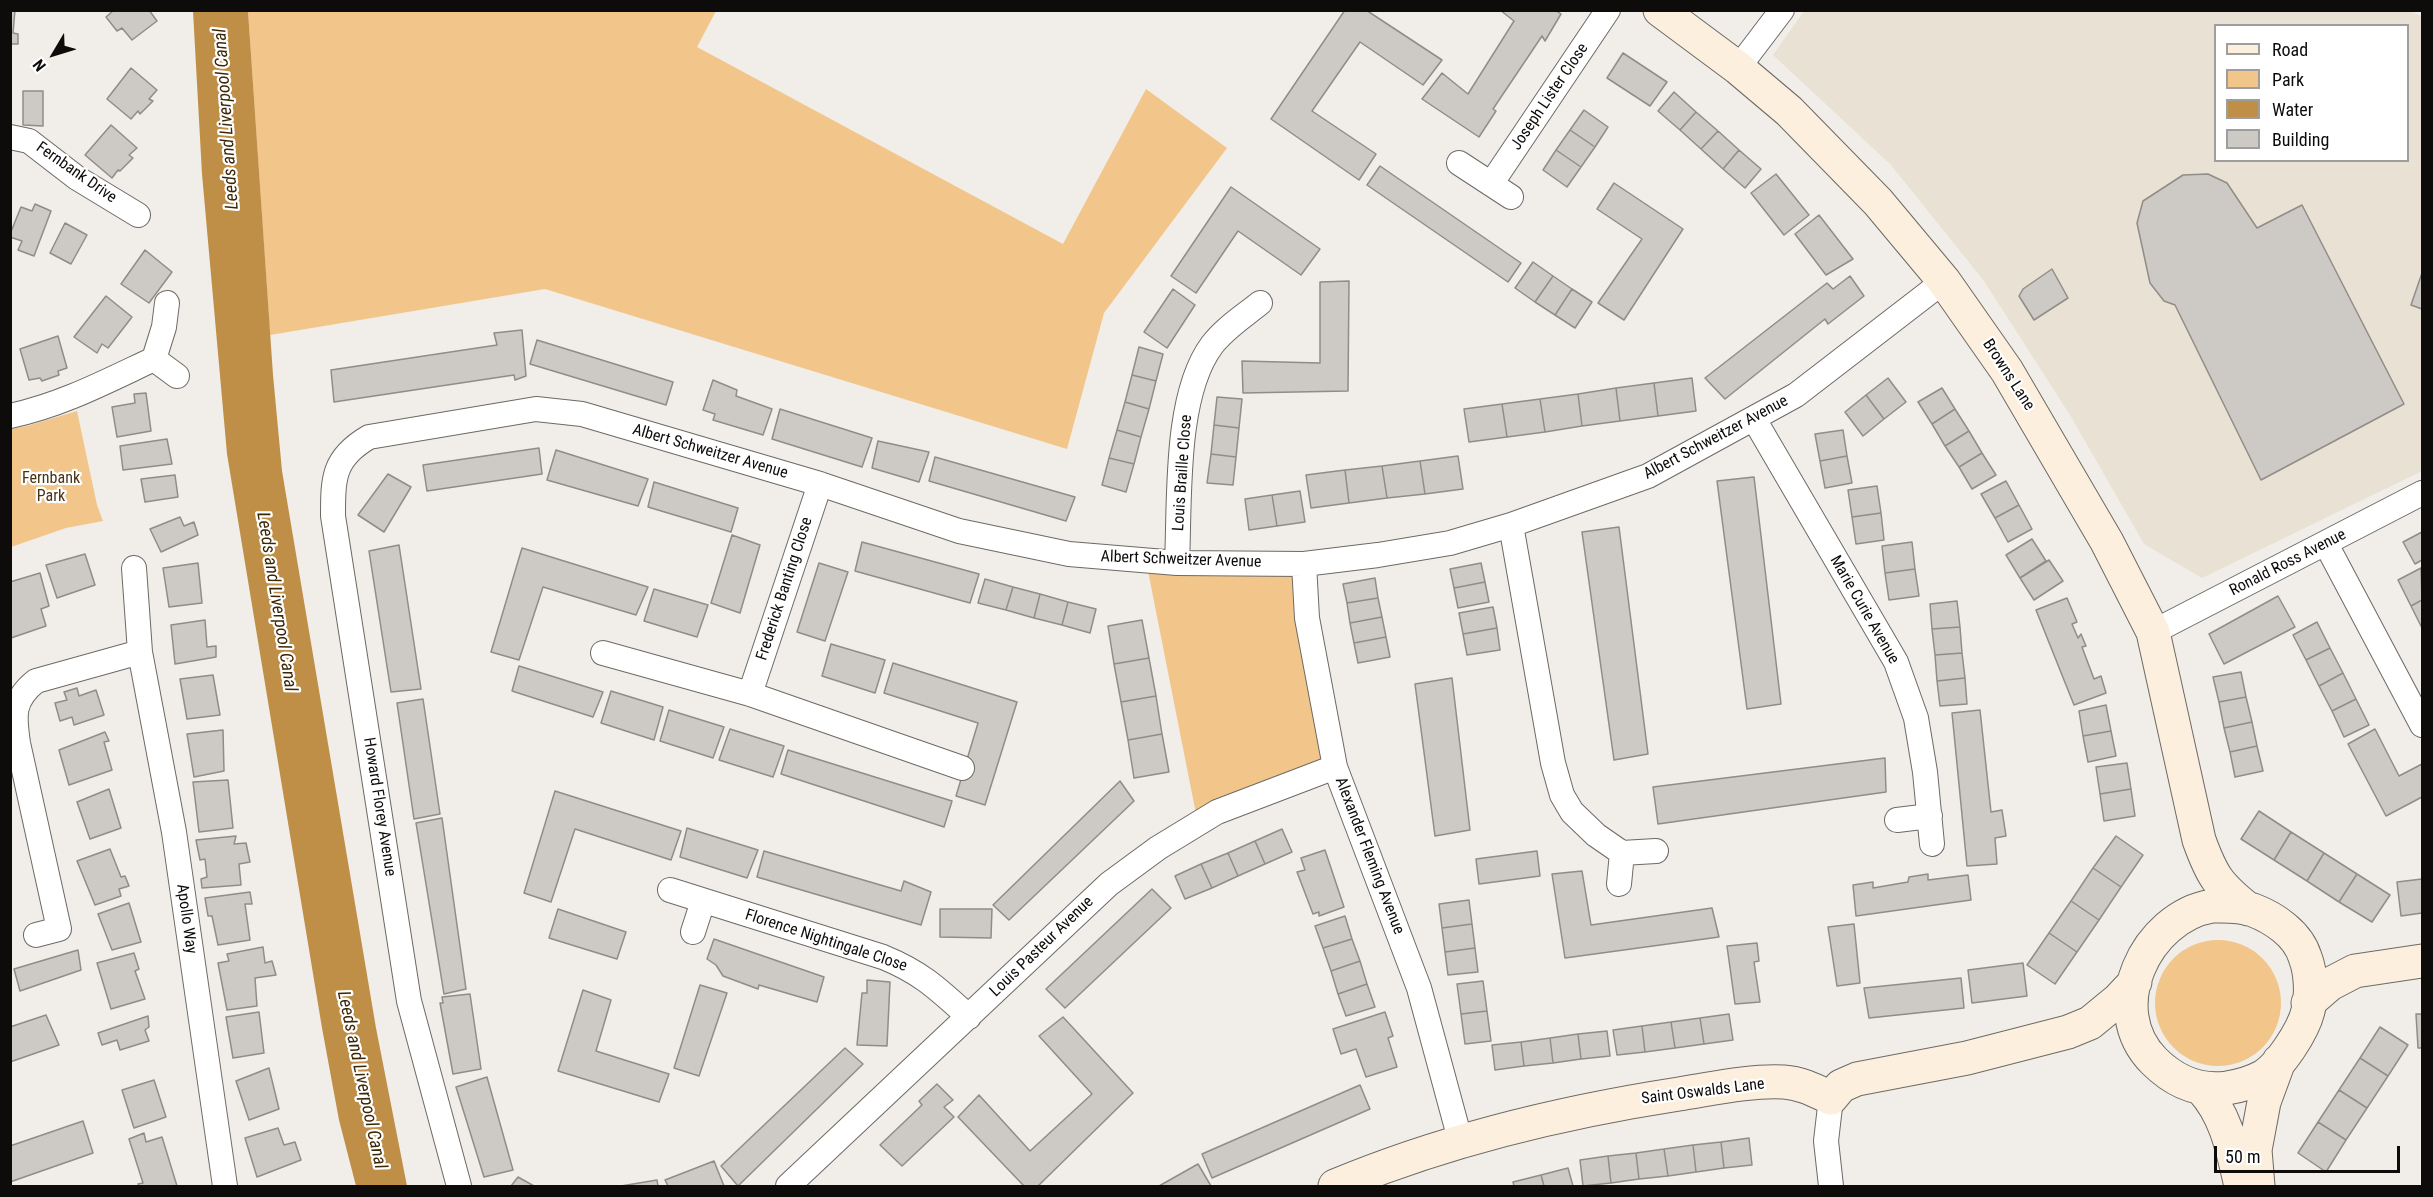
<!DOCTYPE html>
<html>
<head>
<meta charset="utf-8">
<style>
  body { margin:0 }
  #map { position:relative; width:2433px; height:1197px; overflow:hidden; background:#f1ede8; font-family:"Roboto Condensed",sans-serif }
  canvas { display:block }
  .frame { position:absolute; inset:0; border:12px solid #0d0c0a; pointer-events:none }
  .legend { position:absolute; left:2214px; top:24px; width:195px; height:138px; box-sizing:border-box; background:#fff; border:2px solid #9e9e9d; margin:0; padding:8px 10px; list-style:none; font-size:18px; color:#0d0c0a }
  .legend li { display:flex; align-items:center; gap:12px; height:30px }
  .legend b { width:30px; border:2px solid #9e9e9d }
  .north { position:absolute; left:24px; top:24px; width:60px; height:60px; -webkit-text-stroke:4px #fff; paint-order:stroke; rotate:232deg; font-size:16px; font-weight:700; line-height:24px; text-align:center; color:#0d0c0a }
  .north::after { content:''; display:block; margin:auto; width:21px; height:27px; background:#0d0c0a; clip-path:polygon(50% 0,100% 100%,50% 72%,0 100%) }
  .scale { position:absolute; left:2214px; top:1146px; width:186px; height:27px; box-sizing:border-box; border:3px solid #0d0c0a; border-top:0; padding-left:8px; font-size:18px; line-height:21px; white-space:nowrap; color:#0d0c0a; -webkit-text-stroke:4px #fff; paint-order:stroke }
</style>
</head>
<body>
<div id="map">
<canvas width="2433" height="1197"></canvas>
<div class="frame"></div>
<ul class="legend">
<li><b style="height:8px;background:#fcefdd"></b>Road</li>
<li><b style="height:16px;background:#f2c68a"></b>Park</li>
<li><b style="height:16px;background:#c08f47"></b>Water</li>
<li><b style="height:16px;background:#cdc9c4"></b>Building</li>
</ul>
<div class="north">N</div>
<div class="scale">50 m</div>
</div>
<script>
const ctx = document.querySelector('canvas').getContext('2d');
ctx.lineJoin = 'round';
function paint(path, color) {
  ctx.fillStyle = color;
  ctx.fill(path, 'evenodd');
}
function stroke(path, color, width, dash) {
  ctx.strokeStyle = color;
  ctx.lineWidth = width;
  ctx.lineCap = dash ? 'butt' : 'round';
  ctx.setLineDash(dash || []);
  ctx.stroke(path);
}
function write(font, color, halo, rows, align = 'center') {
  ctx.font = font + ' "Roboto Condensed",sans-serif';
  ctx.lineWidth = 4.5;
  ctx.setLineDash([]);
  ctx.textBaseline = 'middle';
  ctx.strokeStyle = halo;
  ctx.fillStyle = color;
  for (const [text, x, y, turn = 0] of rows) {
    ctx.save();
    ctx.translate(x, y);
    ctx.rotate((+turn || 0) * Math.PI / 180);
    ctx.textAlign = isNaN(turn) ? turn : align;
    if (halo) ctx.strokeText(text, 0, 0);
    ctx.fillText(text, 0, 0);
    ctx.restore();
  }
}
const built = new Path2D(`
  M2406,10L2422,16V471L2202,578L2144,544L2070,415L1984,281L1891,165L1773,55L1804,11ZM2216,26H2408V160H2216Z`);
const green = new Path2D(`
  M248,11H716L697,47L1063,244L1146,89L1227,148L1104,313L1067,449L545,289L270,335Z
  M77,411L97,505L103,521L66,528L11,547V429L27,426Z
  M1147,566L1299,568L1328,761L1197,819Z
  M2155 1003a63 63 0 1 1 126 0a63 63 0 1 1-126 0Z`);
const water = new Path2D(`
  M193,11H248L273,375L282,471L376,1028L407,1186H356L339,1120L322,1028L227,454L202,174Z`);
const building = new Path2D(`
  M10,10H15L13,33L18,34V44H10Z
  M114,10H149L157,21L132,40L122,28L117,31L106,17Z
  M1345,10H1366L1442,60L1423,85L1360,42L1312,111L1376,154L1359,180L1271,119Z
  M1500,10H1555L1561,14L1545,41L1542,36L1493,109L1496,111L1479,137L1422,99L1442,73L1468,94L1514,21Z
  M1623,53L1667,82L1650,106L1607,78Z
  M131,68L157,90L149,99L153,101L140,114L138,111L131,119L107,99Z
  M23,91H43V126L23,125Z
  M1674,92L1696,112L1680,130L1658,111Z
  M1584,110L1608,127L1595,147L1570,130Z
  M1696,112L1718,131L1701,149L1680,130Z
  M111,125L137,148L129,155L133,158L120,171L118,170L112,178L85,155Z
  M1570,130L1595,147L1581,167L1556,150Z
  M1718,131L1739,150L1723,169L1701,149Z
  M1556,150L1581,167L1567,187L1543,170Z
  M1739,150L1761,169L1745,188L1723,169Z
  M1380,166L1521,263L1508,282L1367,185Z
  M1776,174L1809,215L1784,235L1751,193Z
  M2208,174L2227,183L2257,228L2302,205L2404,404L2261,480L2175,305L2164,301L2150,283L2137,223L2143,201L2183,175Z
  M1614,183L1683,229L1624,320L1598,303L1642,239L1597,209Z
  M1231,187L1320,249L1301,275L1238,231L1196,293L1171,276Z
  M35,204L51,211L34,256L18,250L22,241L10,237V234L21,207L32,211Z
  M1819,215L1853,259L1826,275L1795,234Z
  M65,223L87,235L71,264L50,253Z
  M145,250L172,272L149,303L121,284Z
  M1533,262L1553,276L1535,302L1515,288Z
  M2052,269L2068,298L2034,320L2019,296L2023,289Z
  M2422,273V309L2411,305Z
  M1553,276L1572,289L1555,315L1535,302Z
  M1850,276L1864,296L1828,324L1825,319L1725,399L1705,378L1827,283L1833,289Z
  M1349,281L1348,391L1243,393L1242,361L1320,363V282Z
  M1173,289L1195,305L1167,348L1144,332Z
  M1572,289L1592,302L1575,328L1555,315Z
  M106,296L132,317L108,348L102,344L97,353L74,337Z
  M522,330L526,376L515,380L514,375L334,402L331,370L497,345L494,333Z
  M58,336L67,368L58,371L59,375L42,381L40,378L29,380L20,349Z
  M537,340L673,382L666,405L530,364Z
  M1139,347L1163,354L1156,381L1132,375Z
  M1132,375L1156,381L1149,409L1125,402Z
  M1692,378L1696,411L1658,416L1654,383Z
  M1888,378L1906,402L1884,419L1866,395Z
  M713,380L737,390L736,396L772,409L763,435L713,420L715,414L703,410Z
  M1654,383L1658,416L1620,421L1616,388Z
  M1616,388L1620,421L1582,426L1578,394Z
  M1942,388L1955,409L1932,424L1918,402Z
  M146,393L151,431L117,437L112,407L135,403L134,394Z
  M1578,394L1582,426L1545,432L1540,399Z
  M1866,395L1884,419L1863,436L1845,412Z
  M1217,397L1242,399L1239,428L1214,425Z
  M1540,399L1545,432L1507,437L1502,404Z
  M1125,402L1149,409L1141,437L1117,430Z
  M1502,404L1507,437L1469,442L1464,409Z
  M780,409L872,438L862,467L772,439Z
  M1955,409L1969,431L1945,446L1932,424Z
  M1214,425L1239,428L1236,457L1211,454Z
  M1117,430L1141,437L1134,464L1109,458Z
  M1843,430L1847,456L1820,461L1815,434Z
  M1969,431L1982,453L1959,467L1945,446Z
  M167,439L172,464L123,470L120,446Z
  M878,441L929,452L919,482L872,468Z
  M539,448L542,474L427,491L423,465Z
  M556,450L648,479L638,506L547,480Z
  M1982,453L1996,475L1972,489L1959,467Z
  M1211,454L1236,457L1233,485L1207,483Z
  M1458,456L1463,489L1425,494L1420,461Z
  M1847,456L1852,483L1825,488L1820,461Z
  M935,457L1075,497L1066,521L929,481Z
  M1109,458L1134,464L1126,492L1102,485Z
  M1420,461L1425,494L1387,498L1382,466Z
  M1382,466L1387,498L1349,503L1345,470Z
  M1345,470L1349,503L1311,508L1306,475Z
  M388,474L411,487L384,532L358,515Z
  M175,475L178,497L145,502L141,479Z
  M1754,477L1781,704L1747,709L1717,481Z
  M2006,481L2019,505L1995,518L1981,494Z
  M654,482L738,508L731,532L648,507Z
  M1877,486L1881,513L1852,517L1848,490Z
  M1300,491L1305,522L1277,526L1272,495Z
  M1272,495L1277,526L1249,530L1245,499Z
  M2019,505L2032,529L2008,542L1995,518Z
  M1881,513L1884,540L1856,544L1852,517Z
  M180,517L184,526L194,522L198,535L161,552L150,529Z
  M1619,527L1648,754L1614,760L1582,532Z
  M2422,532V560L2415,564L2403,542Z
  M732,535L760,545L740,613L711,603Z
  M2032,539L2046,561L2020,578L2006,555Z
  M862,542L979,574L970,603L855,571Z
  M1912,542L1915,569L1885,573L1882,546Z
  M399,545L421,689L391,692L369,551Z
  M522,548L648,587L636,615L543,587L519,660L491,652Z
  M85,554L95,585L57,598L46,565Z
  M2049,560L2063,581L2034,600L2020,578Z
  M198,563L202,603L169,607L163,568Z
  M819,563L848,572L825,641L797,632Z
  M1481,563L1485,582L1454,588L1450,569Z
  M2421,568L2422,600L2411,606L2398,580Z
  M1915,569L1919,596L1889,600L1885,573Z
  M40,573L49,606L41,609L46,626L11,638L10,582Z
  M1375,578L1378,598L1347,603L1343,584Z
  M985,579L1013,587L1006,610L978,603Z
  M1485,582L1489,602L1458,608L1454,588Z
  M1013,587L1040,594L1034,618L1006,610Z
  M654,589L708,605L697,637L644,621Z
  M1040,594L1068,602L1062,625L1034,618Z
  M2278,596L2295,627L2224,664L2209,634Z
  M1378,598L1382,617L1350,623L1347,603Z
  M2067,598L2077,622L2072,624L2078,638L2081,634L2086,646L2082,647L2094,679L2101,676L2106,693L2074,705L2036,610Z
  M2422,600V628L2411,606Z
  M1957,601L1960,627L1932,629L1930,604Z
  M1068,602L1096,609L1090,633L1062,625Z
  M1493,607L1497,628L1463,634L1459,613Z
  M1382,617L1386,637L1354,643L1350,623Z
  M205,620L207,647L216,646V657L175,664L171,625Z
  M1142,620L1149,658L1114,664L1108,626Z
  M2317,622L2330,648L2306,660L2293,635Z
  M1960,627L1962,653L1935,655L1932,629Z
  M1497,628L1500,650L1467,655L1463,634Z
  M1386,637L1390,657L1358,663L1354,643Z
  M831,644L885,660L875,693L822,676Z
  M2330,648L2343,673L2319,686L2306,660Z
  M1962,653L1965,678L1937,681L1935,655Z
  M1149,658L1156,696L1121,702L1114,664Z
  M893,663L1017,702L985,805L956,796L978,723L884,693Z
  M519,666L603,692L593,717L512,691Z
  M2241,672L2246,697L2219,702L2213,677Z
  M2343,673L2356,699L2332,711L2319,686Z
  M213,675L220,715L187,719L180,679Z
  M1452,678L1470,830L1435,836L1415,684Z
  M1965,678L1967,704L1940,706L1937,681Z
  M77,688L79,696L96,690L104,715L74,725L72,717L60,721L55,703L67,700L64,692Z
  M611,691L663,707L654,740L601,723Z
  M1156,696L1162,734L1128,740L1121,702Z
  M2246,697L2252,722L2224,728L2219,702Z
  M423,699L440,814L414,819L397,703Z
  M2356,699L2369,725L2344,737L2332,711Z
  M2106,705L2111,731L2083,736L2079,711Z
  M669,710L724,727L713,758L660,741Z
  M1980,710L1991,812L2002,810L2006,836L1995,838L1997,864L1967,866L1952,713Z
  M2252,722L2257,746L2230,752L2224,728Z
  M730,729L784,746L773,777L719,760Z
  M2375,729L2399,776L2422,764V797L2386,816L2348,744Z
  M223,730L224,771L194,777L187,734Z
  M2111,731L2116,756L2088,762L2083,736Z
  M105,732L109,741L104,742L112,770L69,785L59,750Z
  M1162,734L1169,772L1134,778L1128,740Z
  M2257,746L2263,771L2235,777L2230,752Z
  M788,750L952,801L944,827L781,774Z
  M1885,758L1886,792L1658,824L1653,787Z
  M2127,763L2131,789L2100,794L2096,767Z
  M228,780L233,828L199,832L193,782Z
  M1120,781L1134,801L1009,920L993,905Z
  M109,789L121,828L90,839L77,802Z
  M2131,789L2135,816L2104,821L2100,794Z
  M555,791L681,831L671,860L575,829L551,902L524,893Z
  M2259,811L2291,832L2274,860L2241,839Z
  M442,818L466,989L444,994L416,823Z
  M687,828L758,850L747,878L680,857Z
  M1282,829L1292,852L1265,864L1255,841Z
  M2291,832L2324,853L2307,881L2274,860Z
  M236,836L234,844L246,843L250,862L239,864L241,885L202,888L201,879L207,877L205,859L200,860L196,840Z
  M2116,836L2143,855L2121,887L2093,868Z
  M1255,841L1265,864L1238,876L1228,853Z
  M110,849L121,877L125,876L129,886L119,889L121,896L95,905L77,861Z
  M1325,850L1344,907L1319,916V912L1313,914L1297,872L1305,870L1301,858Z
  M764,851L901,891L904,881L931,892L921,925L757,877Z
  M1537,851L1540,876L1479,884L1476,859Z
  M1228,853L1238,876L1212,888L1201,864Z
  M2324,853L2357,874L2339,902L2307,881Z
  M1201,864L1212,888L1185,899L1175,876Z
  M2093,868L2121,887L2099,920L2071,901Z
  M1582,871L1591,925L1712,908L1719,937L1565,958L1552,874Z
  M1928,874V880L1968,875L1971,900L1856,916L1853,885L1873,882V888L1908,882L1909,877Z
  M2357,874L2390,895L2372,922L2339,902Z
  M2422,879V913L2401,916L2397,882Z
  M1152,889L1171,908L1065,1008L1046,989Z
  M250,892L252,904H245L250,940L218,945L212,916H208L205,898Z
  M1469,900L1472,924L1442,928L1439,904Z
  M2071,901L2099,920L2077,952L2049,933Z
  M129,903L141,942L112,950L98,914Z
  M558,909L626,932L617,959L549,938Z
  M940,909H992L991,938L940,937Z
  M1345,916L1352,939L1323,948L1315,926Z
  M1472,924L1475,948L1445,952L1442,928Z
  M1854,924L1860,983L1837,986L1828,927Z
  M2049,933L2077,952L2055,984L2027,965Z
  M714,939L824,977L817,1002L759,985L758,989L723,976L716,965L707,959Z
  M1352,939L1360,961L1331,971L1323,948Z
  M1757,943L1759,961L1754,962L1760,1002L1735,1004L1727,946Z
  M263,947L265,963L272,961L276,975L255,978L257,1006L227,1010L218,963L229,961L227,954Z
  M1475,948L1478,972L1448,975L1445,952Z
  M78,950L81,970L20,991L14,969Z
  M134,953L139,969L135,971L145,999L111,1009L97,963Z
  M1360,961L1367,984L1338,994L1331,971Z
  M2023,963L2027,996L1972,1003L1968,970Z
  M1961,978L1964,1008L1869,1018L1864,988Z
  M867,980L890,982L887,1046L857,1045L862,993H867Z
  M1483,981L1487,1011L1461,1014L1457,984Z
  M1367,984L1375,1007L1346,1016L1338,994Z
  M700,985L727,993L699,1076L674,1068Z
  M583,990L611,1000L596,1051L669,1074L659,1102L558,1071Z
  M470,994L481,1069L453,1074L440,1003H443L442,997Z
  M1487,1011L1491,1041L1465,1044L1461,1014Z
  M259,1012L264,1053L233,1058L226,1017Z
  M1385,1012L1393,1036L1388,1038L1397,1067L1366,1077L1356,1049L1341,1054L1333,1029Z
  M1729,1014L1733,1040L1704,1044L1700,1018Z
  M2416,1014H2422V1048H2418Z
  M46,1015L59,1045L10,1062V1027Z
  M148,1016L149,1027L145,1030L149,1041L120,1050L117,1040L102,1045L98,1033Z
  M1063,1017L1133,1093L1038,1186H1024L958,1117L979,1095L1030,1151L1092,1094L1039,1036Z
  M1700,1018L1704,1044L1675,1048L1671,1022Z
  M1671,1022L1675,1048L1645,1052L1642,1026Z
  M1642,1026L1645,1052L1617,1055L1613,1030Z
  M2380,1027L2408,1045L2388,1076L2360,1058Z
  M1607,1031L1610,1056L1581,1059L1578,1034Z
  M1578,1034L1581,1059L1553,1063L1550,1038Z
  M1550,1038L1553,1063L1524,1066L1521,1042Z
  M1521,1042L1524,1066L1495,1070L1492,1045Z
  M845,1048L863,1064L738,1186L721,1166Z
  M2360,1058L2388,1076L2367,1108L2339,1090Z
  M269,1068L279,1109L249,1120L236,1081Z
  M487,1077L513,1170L484,1177L456,1087Z
  M154,1080L166,1117L134,1128L122,1090Z
  M937,1084L953,1100L944,1107L954,1117L902,1166L880,1145L922,1105L919,1101Z
  M1360,1085L1370,1109L1212,1178L1202,1154Z
  M2339,1090L2367,1108L2346,1140L2318,1122Z
  M83,1121L93,1153L10,1182V1146Z
  M2318,1122L2346,1140L2326,1172L2298,1153Z
  M278,1128L284,1145L295,1142L301,1160L257,1177L245,1138Z
  M144,1133L146,1142L162,1137L177,1186H139L138,1184L143,1183L129,1139Z
  M1749,1138L1752,1165L1724,1168L1721,1142Z
  M1721,1142L1724,1168L1696,1172L1693,1145Z
  M1693,1145L1696,1172L1668,1176L1664,1149Z
  M1664,1149L1668,1176L1639,1179L1636,1153Z
  M1636,1153L1639,1179L1611,1183L1608,1156Z
  M1608,1156L1611,1183L1583,1186L1580,1160Z
  M714,1161L724,1186H668L665,1180Z
  M1198,1164L1211,1186H1159Z
  M1568,1168L1573,1186H1544L1541,1175Z
  M1541,1175L1544,1186H1514L1513,1182Z
  M518,1177L534,1186H511Z
  M657,1180L658,1186H621Z`);
const street = new Path2D(`
  M1738,68L1782,10
  M10,137L29,141L77,178L138,215
  M1459,163L1511,197
  M1491,184L1608,10
  M154,359L177,376
  M10,416C62,405 107,381 154,359L164,327L167,303
  M1754,419L1896,662L1916,718L1925,772L1932,844
  M1511,525L1553,763L1562,795L1572,812L1596,835L1622,853L1656,851
  M2326,544L2422,725
  M1177,563C1180,501 1174,396 1212,345C1225,328 1244,316 1260,303
  M1304,564L1307,618L1335,767L1419,988L1461,1143
  M134,568L140,652L174,832L225,1186
  M2153,632L2422,493
  M603,653L750,694L962,768
  M750,694L820,484
  M1897,820L1930,816
  M1619,884L1622,853
  M670,890L883,957C922,973 938,989 969,1017
  M693,932L703,901
  M36,935L59,929L18,743C14,716 12,700 36,681L140,652
  M459,1186L409,1001L333,516C333,478 333,458 369,437L536,409L582,414L820,484L959,531L1069,554L1177,563L1304,564L1378,555L1450,543L1511,525L1648,476L1796,395L1944,281
  M788,1186L1109,884L1158,848L1217,812L1335,767
  M1831,1186L1826,1141L1831,1098`);
const secondary = new Path2D(`
  M1660,10L1738,68L1789,111L1878,202L1944,281L2007,371L2107,542L2153,632L2199,840C2212,876 2218,885 2248,909
  M2212,906C2225,906 2240,905 2253,910C2274,918 2298,934 2305,957C2311,972 2312,996 2308,1011C2303,1031 2279,1068 2262,1077C2251,1083 2239,1086 2227,1088C2198,1092 2174,1081 2154,1061C2102,1009 2146,917 2212,906Z
  M2308,1003L2330,984L2355,971L2422,961
  M2202,1089C2227,1116 2233,1152 2241,1186
  M1335,1186C1445,1140 1562,1112 1679,1094C1711,1089 1752,1080 1784,1082C1801,1083 1816,1091 1831,1098L1841,1086L1857,1079L1967,1058L2068,1032L2090,1023L2118,1000L2135,982
  M2258,1186L2255,1150L2264,1102L2279,1061`);
const streetNames = [
  ["Joseph Lister Close",1550,97,-56],
  ["Fernbank Drive",76,173,35],
  ["Browns Lane",2008,375,57],
  ["Albert Schweitzer Avenue",1716,438,-28],
  ["Albert Schweitzer Avenue",710,452,16],
  ["Louis Braille Close",1183,473,-86],
  ["Albert Schweitzer Avenue",1181,560,2],
  ["Ronald Ross Avenue",2288,563,-27],
  ["Frederick Banting Close",785,589,-72],
  ["Marie Curie Avenue",1864,610,60],
  ["Howard Florey Avenue",379,807,81],
  ["Alexander Fleming Avenue",1369,856,69],
  ["Apollo Way",186,919,82],
  ["Florence Nightingale Close",826,941,18],
  ["Louis Pasteur Avenue",1042,947,-44],
  ["Saint Oswalds Lane",1703,1092,-7]
];
const parkNames = [
  ["Fernbank",51,479],
  ["Park",51,497]
];
const waterNames = [
  ["Leeds and Liverpool Canal",227,119,-94],
  ["Leeds and Liverpool Canal",276,602,81],
  ["Leeds and Liverpool Canal",361,1080,78]
];
paint(built, '#eae1d5');
paint(green, '#f2c68a');
paint(water, '#c08f47');
paint(building, '#cdc9c4');
stroke(building, '#908c87', 1.5);
stroke(street, '#6d6a65', 26);
stroke(secondary, '#6d6a65', 35);
stroke(street, '#fff', 24);
stroke(secondary, '#fcefdd', 33);
write('16px', '#0d0c0a', '#fff', streetNames);
write('16px', '#483314', '#fff', parkNames);
write('italic 18px', '#3b2706', '#fff', waterNames);
</script>
</body>
</html>
